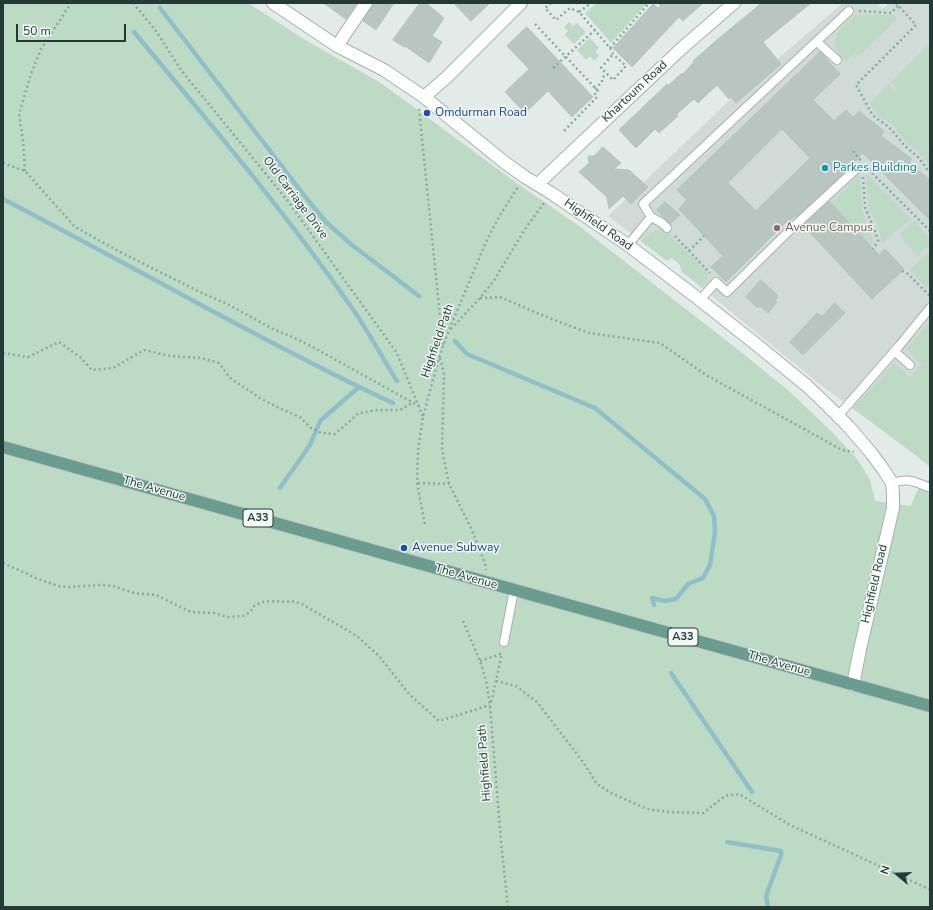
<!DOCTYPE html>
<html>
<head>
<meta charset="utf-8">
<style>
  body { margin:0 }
  #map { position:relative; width:933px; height:910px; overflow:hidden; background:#e2ebe7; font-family:"Nunito Sans",sans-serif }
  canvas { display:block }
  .frame { position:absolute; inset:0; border:4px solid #243a34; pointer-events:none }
  .north { position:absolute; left:877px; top:854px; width:40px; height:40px; -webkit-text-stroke:3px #f2f8f5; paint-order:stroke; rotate:289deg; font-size:11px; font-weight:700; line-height:16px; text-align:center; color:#243a34 }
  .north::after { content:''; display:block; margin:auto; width:14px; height:18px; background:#243a34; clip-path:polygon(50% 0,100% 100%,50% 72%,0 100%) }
  .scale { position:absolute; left:16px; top:24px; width:110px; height:18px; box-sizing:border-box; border:2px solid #243a34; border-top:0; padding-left:5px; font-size:12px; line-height:14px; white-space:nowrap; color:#243a34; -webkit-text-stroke:3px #f2f8f5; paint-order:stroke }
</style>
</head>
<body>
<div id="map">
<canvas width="933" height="910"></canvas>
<div class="frame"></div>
<div class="north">N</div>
<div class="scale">50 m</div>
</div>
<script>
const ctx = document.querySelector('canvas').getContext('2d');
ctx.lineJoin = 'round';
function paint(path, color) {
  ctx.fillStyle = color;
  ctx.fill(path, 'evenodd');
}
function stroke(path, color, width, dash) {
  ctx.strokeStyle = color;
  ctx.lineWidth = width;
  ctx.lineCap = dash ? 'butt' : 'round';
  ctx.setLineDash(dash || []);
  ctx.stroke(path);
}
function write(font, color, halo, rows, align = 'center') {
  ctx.font = font + ' "Nunito Sans",sans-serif';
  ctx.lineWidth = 3;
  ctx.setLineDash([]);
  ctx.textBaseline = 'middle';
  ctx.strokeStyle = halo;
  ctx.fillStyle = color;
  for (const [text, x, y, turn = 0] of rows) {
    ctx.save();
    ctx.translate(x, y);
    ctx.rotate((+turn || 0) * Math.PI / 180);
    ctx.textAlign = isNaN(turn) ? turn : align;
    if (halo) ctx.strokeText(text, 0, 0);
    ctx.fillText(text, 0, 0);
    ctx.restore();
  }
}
const built = new Path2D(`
  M843,3H876L882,9L890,3H930V444L918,457L822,386L681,271V269L680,264L671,258L667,261L608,216L732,98Z`);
const green = new Path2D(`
  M3,3H248L302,38L381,83L511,179L579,226L741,352L789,391L832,432L858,460L870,480L875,501L911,506L917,491L930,478V907H3Z
  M597,3H647L611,43L585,13Z
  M855,15H893L897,19L859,56L855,53L846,61L840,55L834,46L837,33Z
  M569,22L573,26L577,23L586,32L574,44L565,35L568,31L564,27Z
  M590,38L599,48L595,51L599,56L594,61L590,56L586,60L577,50Z
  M930,44V148L927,151L930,155V168L922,156L917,151L906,143L895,128L890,123L879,117L875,112L870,103L889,85L895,92L897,89L891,82Z
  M860,173L862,209L873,240L870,246L831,203Z
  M866,173L911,219L881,244L880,233L868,206Z
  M914,221L930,239V244L918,256L899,235Z
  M659,230H665L709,274C707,280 706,284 700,286L681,271C682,265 676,261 671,258L667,261L641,241C647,235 651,232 659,230Z
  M930,251V283L926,287L910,270Z
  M930,321V467L918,457L853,408L894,363L910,377L922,364L906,349Z`);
const stream = new Path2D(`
  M160,8L307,199L326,222L352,245L419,296
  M134,32C209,122 285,212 352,308C368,331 382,357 397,381
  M3,199C74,236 144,274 214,312C273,343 332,375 393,403
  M455,341L467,354L595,408L705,499L714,516L715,532L710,565L703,578L688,584L676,599L665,601L652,598L654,605
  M280,488L310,445L320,421L359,387
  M671,673L752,792
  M727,842L781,851V855L766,896L768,907`);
const building = new Path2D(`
  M324,3H357L346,19Z
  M373,3H394L376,30L363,21L372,7Z
  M420,3H426L444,18L432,36L442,42L429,63L405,46L404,47L393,40Z
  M454,3H490L471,21Z
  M663,3H703L683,21L679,17L632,67L613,48L653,4L658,8Z
  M762,3H811L763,42L781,64L736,103L731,97L729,99L717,85L698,103L694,99L677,114L678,116L659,133L655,129L636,148L619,130L667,84L668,86L682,73L683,74L693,63L694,60L718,39Z
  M527,27L593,97L572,117L548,91L525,113L505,92L529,69L507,46Z
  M820,52L840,74L813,100L834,121L846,110L853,117L859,111L884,131L881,136L912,159L909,163L930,180V220L863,153L847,170L796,217L795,216L788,223L786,222L726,282L711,267L723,256L679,209L687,200L677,190ZM782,129L810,158L756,211L728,183Z
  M603,147L621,163L614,169L629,170L648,187L631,204L623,196L609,209L607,197L579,172L589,163L588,156H594Z
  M829,201L879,255L885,249L904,269L872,299L803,225Z
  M665,202L680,215L670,224L657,210Z
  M761,280L778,296L775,300L777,302L768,313L760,306L758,308L746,297Z
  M835,303L845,313L803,355L790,342L817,313L822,316Z`);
const path = new Path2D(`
  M133,3L156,31L181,70L287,200L397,353L423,417
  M551,3L545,8L556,20L570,8L579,12L610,48L613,54L626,66L613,80L601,68L613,54
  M660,3L661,5
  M896,3L916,25L856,85L872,114L876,118L889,127L904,145L919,158L927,169L930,172
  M859,11L891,13L898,6
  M579,12L591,3
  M535,24L598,91L595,94L597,97L563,132
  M610,48L649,3
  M553,68L595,30
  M595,89L602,82V78L607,74
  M419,109L443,346
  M853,151L861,161
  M3,163L25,171L75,227L122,253L200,292L227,304L275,330L288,335L309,345L419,406
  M865,166L930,231
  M25,171L23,140L19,114L31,74L41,49L71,3
  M863,177L865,207L876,234L878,241L873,249
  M675,236L710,273
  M689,251L704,236
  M902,271L908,274L930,296
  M480,298L500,297L549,318L589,333L660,343L706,375L842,450L854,452
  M451,329L480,298L495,279L525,229L544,203
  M3,353L28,357L59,342L80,357L92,370L113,368L144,350L170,356L201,358L219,363L230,378L260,398L279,408L300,417L311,428L321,433L335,434L359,413L378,410H400L412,403
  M440,358L444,373L442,449L449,484L471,528L485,563L486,570
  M418,483L449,484
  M425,524L417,483L418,450L423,417L439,358L449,330L486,242L500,215L518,187
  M3,563L38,579L58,586L67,587L102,585L113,586L134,593L156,595L191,612L214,613L228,617L243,616L250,612L254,606L262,602L270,601L285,602L292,601L302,604L357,636L380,657L409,694L439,721L490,705
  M463,621L480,661L486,680L490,705L501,842L508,907
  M480,661L501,654
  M496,681L516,686L537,702L583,762L597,784L611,793L647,809L669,812L703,813L725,796L739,794L790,825L929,889L930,890
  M491,702L496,681L502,653`);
const service = new Path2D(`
  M817,42L837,60
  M651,217L662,223L667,228
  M628,245L651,217L643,204L849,11
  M700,300L716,282L727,292L790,230L855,170
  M894,351L910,365
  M838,416L899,346L930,308
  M892,483C909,478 912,481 928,487
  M504,642L514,590`);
const minor = new Path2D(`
  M273,3L337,46L384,70L424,97L504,162L525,177L551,193L628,245L700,300L752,341L806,385L825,403L849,427L872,454L883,469L892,483L893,494V508L860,649L853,685
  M337,46L366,3
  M424,97L447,77L521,3
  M538,185L542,180L682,48L734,3`);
const primary = new Path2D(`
  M3,447L930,706`);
const markers = [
  [427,113,4,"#1a4fb4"],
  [825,168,4,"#0f9aa8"],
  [777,228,4,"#8d6e63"],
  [404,548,4,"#1a4fb4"]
];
const shields = [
  [258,518,30],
  [683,637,30]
];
const shieldNames = [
  ["A33",258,518],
  ["A33",683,637]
];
const streetNames = [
  ["Khartoum Road",635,92,-43],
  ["Old Carriage Drive",295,198,53],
  ["Highfield Road",598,225,35],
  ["Highfield Path",438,341,-71],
  ["The Avenue",154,489,16],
  ["The Avenue",466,577,16],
  ["Highfield Road",875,584,-77],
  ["The Avenue",779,664,16],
  ["Highfield Path",485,763,-94]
];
const transitNames = [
  ["Omdurman Road",435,113],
  ["Avenue Subway",412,548]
];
const cultureNames = [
  ["Parkes Building",833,168]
];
const educationNames = [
  ["Avenue Campus",785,228]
];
paint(built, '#d0dad6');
paint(green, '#bddac5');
stroke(stream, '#8fc0ca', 4.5);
paint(building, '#b8c5c0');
stroke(building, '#b5c4be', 1);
stroke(service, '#a5b2ae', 10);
stroke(minor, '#a5b2ae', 14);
stroke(primary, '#c2c8c6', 14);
stroke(path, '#86aba0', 2.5, [2, 3]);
stroke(service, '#fff', 8);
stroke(minor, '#fff', 12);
stroke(primary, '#6b9c90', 12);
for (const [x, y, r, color] of markers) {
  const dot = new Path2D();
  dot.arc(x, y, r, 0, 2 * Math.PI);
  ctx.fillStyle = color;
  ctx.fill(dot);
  stroke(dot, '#f2f8f5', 1.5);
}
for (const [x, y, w] of shields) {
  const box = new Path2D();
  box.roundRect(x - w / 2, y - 9, w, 18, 3);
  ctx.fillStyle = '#f2f8f5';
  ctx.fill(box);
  stroke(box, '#243a34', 1);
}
write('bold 11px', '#243a34', null, shieldNames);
write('12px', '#243a34', '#f2f8f5', streetNames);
write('12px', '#164399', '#f2f8f5', transitNames, 'left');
write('12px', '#0d838f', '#f2f8f5', cultureNames, 'left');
write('12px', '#785e54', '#f2f8f5', educationNames, 'left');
</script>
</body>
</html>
